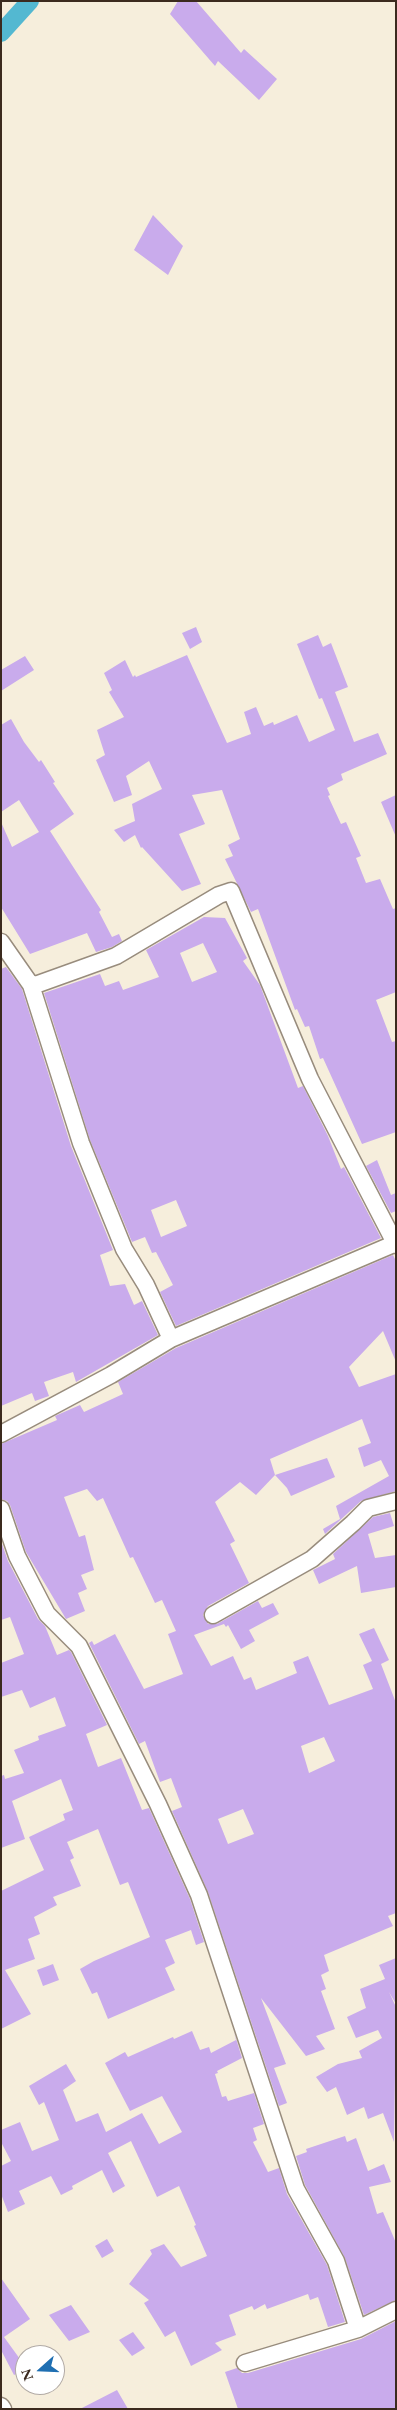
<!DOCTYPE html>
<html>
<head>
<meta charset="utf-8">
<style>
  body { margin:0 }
  #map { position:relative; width:397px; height:2410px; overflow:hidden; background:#f6eedc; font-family:"EB Garamond",serif }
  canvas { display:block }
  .frame { position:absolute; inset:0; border:2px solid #3b2a1e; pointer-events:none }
  .north { position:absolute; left:15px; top:2345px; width:50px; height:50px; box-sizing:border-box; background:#fff; border:1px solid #b1aaa5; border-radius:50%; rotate:250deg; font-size:14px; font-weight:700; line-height:20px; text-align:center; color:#3b2a1e }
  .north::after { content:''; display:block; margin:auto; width:18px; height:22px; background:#1f6fb2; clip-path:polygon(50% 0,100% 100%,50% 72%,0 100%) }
</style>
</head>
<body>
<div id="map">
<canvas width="397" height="2410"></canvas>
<div class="frame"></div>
<div class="north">N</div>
</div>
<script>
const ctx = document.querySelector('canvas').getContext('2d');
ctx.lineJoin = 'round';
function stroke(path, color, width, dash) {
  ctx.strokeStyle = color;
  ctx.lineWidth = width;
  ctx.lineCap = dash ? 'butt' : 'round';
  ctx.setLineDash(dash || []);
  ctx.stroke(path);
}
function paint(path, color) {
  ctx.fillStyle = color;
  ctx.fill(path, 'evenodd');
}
const canal = new Path2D(`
  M1,33L30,1`);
const building = new Path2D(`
  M178,1H196L241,53L244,49L277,79L259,100L218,61L215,66L170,14Z
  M153,215L183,246L168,275L134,250Z
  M196,627L202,642L190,649L182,633Z
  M318,635L323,647L331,643L348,687L335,692L354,742L378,733L387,754L341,774L343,780L327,788L330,795L328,796L341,824L346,822L361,856L356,858L366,883L380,879L393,909L396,908V992L376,1000L392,1042L396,1041V1132L362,1144L323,1058L320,1059L309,1026L305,1027L297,1009L295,1010L258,909L251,912L225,859L233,856L228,845L240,839L222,790L192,795L205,824L179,834L201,884L182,891L142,847L141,848L135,835L124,842L114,830L135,821L132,804L162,789L149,761L126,776L132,795L114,802L96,760L105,755L97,730L124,717L109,692L112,690L104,673L125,660L133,677L135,675L136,677L187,655L227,743L251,734L244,712L256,707L264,726L273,722L274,725L297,715L309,742L335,730L322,698L319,699L297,644Z
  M25,656L34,670L1,691V670Z
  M11,719L24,742L39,762L41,760L55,782L53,783L74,814L50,831L101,910L99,912L112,937L119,934L122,941L112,947L96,952L87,933L30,954L1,907V822L12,847L39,832L19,800L1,812V725Z
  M396,795V837L381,802Z
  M204,917L225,918L247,958L243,961L260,985L298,1088L303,1086L328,1136L341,1169L344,1167L381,1238L176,1326L160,1292L173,1285L156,1252L152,1253L145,1237L132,1242L90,1140L44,993L100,974L105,986L119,981L123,990L159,977L146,950ZM203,943L217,972L192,982L180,953ZM176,1200L187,1226L161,1237L151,1210Z
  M6,967L22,989L71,1146L113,1250L100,1255L110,1286L125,1284L134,1305L142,1301L158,1335L76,1382L73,1372L44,1382L49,1396L35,1401L32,1393L1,1406V969Z
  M377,1160L391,1195L396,1193V1211L391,1213L366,1166Z
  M393,1255L396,1261V1362L383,1331L349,1367L359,1387L396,1374V1491L361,1501L325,1534L323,1529L340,1519L336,1506L389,1476L381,1460L364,1467L358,1448L371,1443L362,1419L270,1459L275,1475L327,1458L335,1477L291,1496L287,1488L275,1475L256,1495L240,1482L215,1502L235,1541L230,1544L249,1583L208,1606L203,1615L208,1624H217L258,1601L262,1608L273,1603L279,1614L249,1630L255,1641L241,1649L228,1625L226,1627L224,1624L194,1635L211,1666L233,1656L244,1680L251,1677L256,1690L297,1673L293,1662L308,1656L329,1705L373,1689L363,1665L372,1661L359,1634L374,1628L389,1660L381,1664L396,1703V1913L388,1916L393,1926L324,1955L329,1971L321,1975L326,1989L321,1991L335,2029L316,2036L325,2049L306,2056L261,1998L286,2064L274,2068L287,2103L279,2106L208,1892L172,1811L182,1807L171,1778L160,1782L145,1741L139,1744L89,1643L92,1641L94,1645L115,1634L144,1689L183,1674L168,1634L176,1631L162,1600L155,1603L133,1557L130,1558L103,1498L97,1501L87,1489L64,1497L79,1537L85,1535L94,1570L81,1575L87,1589L78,1593L85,1611L66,1619L26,1552L10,1505L7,1501L1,1499V1444L57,1420L55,1416L80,1405L84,1412L123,1394L118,1382L176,1348ZM324,1737L335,1761L309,1773L301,1746ZM243,1809L254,1834L228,1844L218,1819Z
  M390,1513L394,1526L368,1534L375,1558L396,1555V1587L361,1593L357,1566L319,1584L313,1570L335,1559L333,1554L373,1517Z
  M1,1541L8,1561L38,1619L45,1626L57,1655L69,1650L71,1652L107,1725L86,1734L98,1767L121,1758L142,1810L149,1808L190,1899L204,1942L196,1945L191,1930L165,1940L175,1963L165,1968L175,1990L108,2019L97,1992L92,1994L80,1969L94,1961L150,1937L128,1882L120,1885L98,1829L67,1842L74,1858L70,1860L81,1886L53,1897L57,1905L34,1917L40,1934L28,1939L35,1959L5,1970L31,2014L1,2029V1891L44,1870L29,1837L65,1820L63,1814L73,1810L61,1779L12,1801L25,1839L1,1848V1776L4,1775L5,1779L24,1773L14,1750L39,1740L38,1736L66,1726L55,1697L30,1708L22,1690L1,1697V1663L24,1654L10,1617L1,1620Z
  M396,1958V2004L389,1992L396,2007L394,2142L383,2113L368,2119L364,2107L347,2115L336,2087L327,2092L316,2077L338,2064L362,2058L359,2051L382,2038L378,2030L356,2038L347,2017L366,2008L360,1989L385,1979L379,1965Z
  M53,1964L59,1980L43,1986L37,1970Z
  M192,2031L200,2050L209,2047L211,2053L236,2040L234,2032L242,2058L217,2071L218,2073L215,2074L222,2097L226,2096L228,2101L254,2093L264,2124L253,2128L257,2140L253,2142L268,2172L279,2168L287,2194L327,2265L345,2322L328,2327L318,2297L310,2300L308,2294L267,2309L265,2304L254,2310L252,2306L229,2315L236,2335L215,2343L222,2350L191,2366L175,2331L165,2337L144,2303L149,2300L129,2284L152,2254L150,2250L164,2244L181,2267L207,2256L194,2226L196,2225L179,2186L157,2197L131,2141L108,2153L125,2186L113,2193L102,2170L72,2186L73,2189L61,2195L51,2176L19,2191L25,2204L8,2212L1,2194V2166L11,2161L1,2142V2130L20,2122L32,2151L59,2140L44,2102L39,2105L29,2086L66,2064L76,2081L63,2090L76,2122L98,2113L106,2132L142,2113L159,2144L182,2132L162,2096L130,2111L105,2063L125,2052L128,2057L173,2037L174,2039Z
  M345,2136L347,2142L356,2138L368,2171L384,2164L391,2182L369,2187L377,2214L383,2212L396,2243V2300L364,2315L345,2258L305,2185L296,2156L307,2152L306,2149Z
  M107,2239L114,2251L102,2258L95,2246Z
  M1,2278L30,2319L4,2337L25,2366V2369L14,2375L1,2350Z
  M71,2305L90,2332L69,2341L49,2315Z
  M396,2321V2409H238L225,2372L237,2368L242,2373H248L361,2339Z
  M133,2332L145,2348L132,2356L119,2340Z
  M117,2390L128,2409H80Z`);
const minor = new Path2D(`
  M1,942L31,985L38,984L116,956L219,895L231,891L310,1079L396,1245
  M31,985L81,1143L124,1249L146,1285L171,1339
  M1,1434L111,1375L171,1339L396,1243
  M1,1509L17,1556L47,1614L79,1646L158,1804L199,1895L296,2189L336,2261L358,2329L396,2310
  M213,1615L312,1559L353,1523L368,1508L396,1501
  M245,2363L358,2329
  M1,2406L3,2409`);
stroke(canal, '#53b8d1', 18);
paint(building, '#c9abec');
stroke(minor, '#988c7d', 19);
stroke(minor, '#fff', 16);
</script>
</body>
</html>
